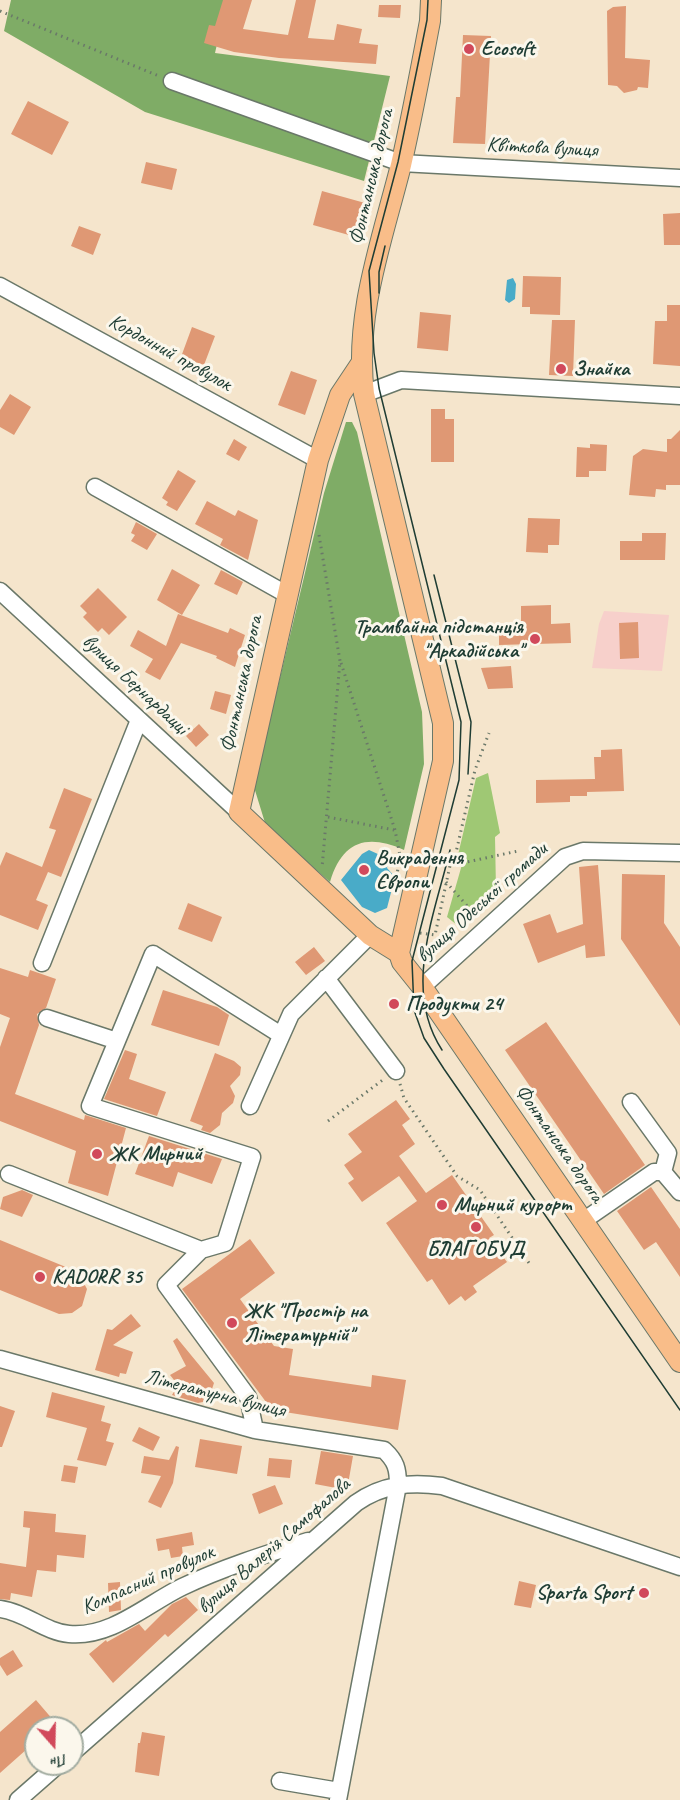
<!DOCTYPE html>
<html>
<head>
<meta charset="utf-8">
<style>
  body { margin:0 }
  #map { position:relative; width:680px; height:1800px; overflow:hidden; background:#f5e5cc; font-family:Caveat,sans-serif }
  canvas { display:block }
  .north { position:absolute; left:24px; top:1716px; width:60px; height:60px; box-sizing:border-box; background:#fbf7ec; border:2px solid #a3ada2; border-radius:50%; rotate:160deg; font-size:16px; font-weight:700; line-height:24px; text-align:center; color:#1f3d34 }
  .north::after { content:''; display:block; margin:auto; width:21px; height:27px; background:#d1495b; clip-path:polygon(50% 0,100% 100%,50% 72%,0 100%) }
</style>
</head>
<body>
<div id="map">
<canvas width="680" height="1800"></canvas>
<div class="north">Пн</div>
</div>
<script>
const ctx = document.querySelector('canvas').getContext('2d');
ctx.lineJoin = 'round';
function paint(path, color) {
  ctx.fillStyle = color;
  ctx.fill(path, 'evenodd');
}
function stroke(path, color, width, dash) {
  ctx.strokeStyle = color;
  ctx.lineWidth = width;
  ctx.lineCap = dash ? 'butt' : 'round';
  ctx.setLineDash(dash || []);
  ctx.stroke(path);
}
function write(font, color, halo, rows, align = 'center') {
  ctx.font = font + ' Caveat,sans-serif';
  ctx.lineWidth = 6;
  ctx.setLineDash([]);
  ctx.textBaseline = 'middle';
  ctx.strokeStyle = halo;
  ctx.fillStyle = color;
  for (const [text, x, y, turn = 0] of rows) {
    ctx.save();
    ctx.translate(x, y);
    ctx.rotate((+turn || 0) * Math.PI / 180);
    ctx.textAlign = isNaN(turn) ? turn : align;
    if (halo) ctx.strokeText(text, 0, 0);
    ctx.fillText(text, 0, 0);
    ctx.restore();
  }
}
const built = new Path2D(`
  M604,611L669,615L662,671L592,668L599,624Z`);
const green = new Path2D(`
  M488,773L500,833L495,837L496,890L457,925L447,917L463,861L458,855L476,778Z`);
const forest = new Path2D(`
  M11,0H227L215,53L390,76L364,181L145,112L4,31Z
  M346,422H352L357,432L422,712L424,764L404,850C366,833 342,842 330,882L266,826L254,787L324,493Z`);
const water = new Path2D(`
  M513,278L516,284L515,299L509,303L505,300L507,280Z
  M369,850L389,859L387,868L395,877L387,908L375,913L362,907L341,880L362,854Z`);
const building = new Path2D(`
  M223,0H252L243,29L288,35L296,0H316L308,38L334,40L337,24L362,29L359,43L378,45L376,64L279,58L234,52L204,43L209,25L215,26Z
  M379,5H401L400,18L378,17Z
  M626,6L625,58L650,60L648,88L638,87L637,90L624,93L617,86L608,85L607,11L613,7Z
  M463,35L491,36L485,144L453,143L456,97H460Z
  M28,101L69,122L52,155L11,134Z
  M146,162L177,169L172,190L141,183Z
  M322,191L365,203L356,237L313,225Z
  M680,213V245H664L663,214Z
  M79,226L101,234L93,255L71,246Z
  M523,276L561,277L560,315L530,314V307H522Z
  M667,305H680V366L653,364L655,321H667Z
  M420,312L451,315L448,351L417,348Z
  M552,320H575L573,376L549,375Z
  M192,327L215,336L204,365L181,357Z
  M291,371L317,380L305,415L278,405Z
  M10,394L31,407L14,435L0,427V410Z
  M431,409H445V419H454V462H431Z
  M680,430V485H666V490L656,489L655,497L629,495L633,456L643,449L667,452V439H671Z
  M234,439L247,447L239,461L226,454Z
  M590,444L607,445L606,471H589V477H576L577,447L590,448Z
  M178,470L196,481L177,511L166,505L168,502L162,498Z
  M207,501L235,516L238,510L258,520L248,560L220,545L223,539L195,524Z
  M528,518L560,519L559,545H548V553L526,552Z
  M136,522L157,534L147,550L131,541L135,535L131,533Z
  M642,533H666L665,560H620V541H642Z
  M172,569L200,585L182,615L157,600Z
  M221,570L243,582L237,595L214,584Z
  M98,588L127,617L109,635L102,628L98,632L83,617L87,613L80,606Z
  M551,605V624L570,623L571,643L499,645V633H507V624H521V606Z
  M178,614L228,633L230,628L245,635L235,667L216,658L217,656L181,643L160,680L145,672L153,659L130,646L138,630L166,646Z
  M638,622L639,658L620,659L619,623Z
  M511,666L513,688L488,689L481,668Z
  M215,691L231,695L226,714L210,709Z
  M199,724L209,735L196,747L186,736Z
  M622,749L624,791L587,792V796H570V802L536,803V780L595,779L594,757H601V750Z
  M64,788L92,799L61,877L48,872L36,900L48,905L38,930L0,915V866L6,852L42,867L56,830L49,828Z
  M598,865L605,956L586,958L585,945L538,963L523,924L550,914L557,933L583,924L579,867Z
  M622,874L665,875L664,923L680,947V1026L621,939Z
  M188,903L222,917L212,942L178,929Z
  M314,947L325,961L306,975L295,962Z
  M0,968L28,977L30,970L56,979L46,1008L37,1014L39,1025L15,1094L84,1120L85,1115L126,1128L108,1196L68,1183L76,1151L0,1121V1047L10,1018L0,1014Z
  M163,990L217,1007L229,1015L219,1046L151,1025Z
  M546,1022L645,1165L604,1194L505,1050Z
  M125,1050L137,1054L129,1079L166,1092L157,1116L104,1099Z
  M215,1053L234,1061L241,1067L240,1075L230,1086L235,1096L233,1103L222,1113L220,1125L210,1133L201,1130L203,1126L190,1121Z
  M396,1100L410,1119L402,1125L415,1144L399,1156L426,1193L452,1175L494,1235L489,1238L507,1262L473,1286L477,1292L465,1301L461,1296L449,1305L432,1279L427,1282L386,1223L417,1201L399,1176L362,1202L348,1183L354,1179L344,1165L362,1152L348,1134Z
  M149,1136L222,1159L212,1184L178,1172L173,1187L135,1174Z
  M651,1187L680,1229V1277L656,1242L644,1250L617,1211Z
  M22,1190L33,1195L22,1217L0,1209L3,1197Z
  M250,1239L275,1273L240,1299L274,1346L293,1349L289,1375L371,1387L372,1375L406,1380L398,1430L272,1410L182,1289Z
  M0,1240L78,1272L87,1289L82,1306L72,1313L59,1314L0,1290Z
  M131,1314L141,1326L113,1345L133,1352L126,1374L120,1373L119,1377L95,1370L107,1329L112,1330Z
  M177,1338L214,1383L208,1401L198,1403L172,1395L178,1385L170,1375L186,1366L173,1341Z
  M52,1392L105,1406L101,1421L111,1424L106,1441L114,1443L106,1466L77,1460L87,1428L46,1417Z
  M0,1406L15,1411L2,1447H0Z
  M139,1427L160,1437L153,1451L132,1441Z
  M200,1439L242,1446L237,1474L195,1467Z
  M176,1446L179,1447L173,1483L161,1508L148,1502L161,1476L141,1473L144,1456L169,1460Z
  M321,1451L353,1456L347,1490L315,1484Z
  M269,1458L292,1460L290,1478L267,1476Z
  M64,1465L78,1467L75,1483L61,1481Z
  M275,1485L283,1504L259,1514L252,1494Z
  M24,1511L56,1514L55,1532L86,1535L84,1558L57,1555L56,1572L37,1570L32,1597L11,1593L10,1600L0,1599V1563L26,1567L30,1528L23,1527Z
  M192,1532L194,1545L182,1547L183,1556L171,1558L169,1549L158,1551L156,1539Z
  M519,1581L536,1585L531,1608L514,1605Z
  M120,1582L121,1610L109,1612L108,1583Z
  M186,1597L198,1610L168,1637L165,1634L113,1683L89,1654L106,1640L107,1642L139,1624L145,1631L172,1604Z
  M13,1650L23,1666L7,1676L0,1665V1658Z
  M36,1700L60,1728H36V1741L0,1773V1732Z
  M142,1732L165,1736L159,1776L135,1772L138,1743H140Z`);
const path = new Path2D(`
  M0,11L159,76
  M319,535L340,661L322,868
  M341,663L395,830L400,856L394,893
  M328,817L394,830
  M454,861L475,770L489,733
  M446,882L477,917
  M420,933L435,935L451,861L462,863L518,851
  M400,1084L404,1098L457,1176L480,1190L529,1263
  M328,1121L384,1079`);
const minor = new Path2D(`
  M172,81L401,163L680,178
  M0,286L318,460
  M364,394L401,380L680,396
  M95,487L286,594
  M0,591L239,812
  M42,963L139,720
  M326,978L396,1071
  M422,987L565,857L583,851L680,853
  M47,1018L117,1041
  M631,1102L668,1153L663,1172
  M250,1106L291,1014L370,935
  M9,1174L201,1250L166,1285L248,1397L255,1430
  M583,1221L654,1172H663L680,1192
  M201,1250L225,1243L252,1157L90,1106L153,954L281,1035
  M0,1359L255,1430L384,1450C396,1461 398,1469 398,1485L338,1800
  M0,1609C25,1612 45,1632 69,1634C111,1638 147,1604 182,1587C222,1568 266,1554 308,1541
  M72,1753L356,1503C383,1484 410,1482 442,1486L680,1567
  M280,1781L339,1791
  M18,1800L59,1764`);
const major = new Path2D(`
  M431,0L430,21C421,69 412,117 401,165C382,241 354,315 364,394L443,723V761L399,953L402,962L422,987L680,1362
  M360,365L340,395L318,460L239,812L370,935L399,953`);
const tram = new Path2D(`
  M428,0L427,20L398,162L369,271L374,353L379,388L461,722L459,780L412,961L414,1010L424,1038L444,1069L680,1410
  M379,293V272L385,246
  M434,575L471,722L468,774
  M442,1050C402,989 435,914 450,850`);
const markers = [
  [469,49,6,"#d1495b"],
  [561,369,6,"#d1495b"],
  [535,639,6,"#d1495b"],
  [364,870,6,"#d1495b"],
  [394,1004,6,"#d1495b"],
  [97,1154,6,"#d1495b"],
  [442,1205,6,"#d1495b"],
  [476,1227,6,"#d1495b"],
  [40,1277,6,"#d1495b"],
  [232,1323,6,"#d1495b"],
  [644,1593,6,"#d1495b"]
];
const poiNames = [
  ["Ecosoft",481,49],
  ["Знайка",573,369],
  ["Трамвайна підстанція",523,627,"right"],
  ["\"Аркадійська\"",523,651,"right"],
  ["Викрадення",376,858],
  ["Європи",376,882],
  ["Продукти 24",406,1004],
  ["ЖК Мирний",109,1154],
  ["Мирний курорт",454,1205],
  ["БЛАГОБУД",476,1249,"center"],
  ["KADORR 35",52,1277],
  ["ЖК \"Простір на",244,1311],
  ["Літературній\"",244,1335],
  ["Sparta Sport",632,1593,"right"]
];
const streetNames = [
  ["Квіткова вулиця",542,148,3],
  ["Фонтанська дорога",372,177,-77],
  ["Кордонний провулок",170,353,29],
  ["Фонтанська дорога",242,684,-78],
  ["вулиця Бернардацці",135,685,43],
  ["вулиця Одеської громади",482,903,-42],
  ["Фонтанська дорога",559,1144,55],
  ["Літературна вулиця",215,1394,14],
  ["вулиця Валерія Самофалова",274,1546,-41],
  ["Компасний провулок",148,1580,-24]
];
paint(built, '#f7d0cb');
paint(green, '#9fc874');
paint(forest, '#7fac66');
paint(water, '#49abc8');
paint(building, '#df9874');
stroke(minor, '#6a7869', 19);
stroke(major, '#6a7869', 22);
stroke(path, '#6a7869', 3, [1.5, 4.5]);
stroke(minor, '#fff', 16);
stroke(major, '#f9bd89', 20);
stroke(tram, '#1f3d34', 1.5);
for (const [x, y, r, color] of markers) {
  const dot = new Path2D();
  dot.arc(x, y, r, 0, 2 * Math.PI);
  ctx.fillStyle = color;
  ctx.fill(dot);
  stroke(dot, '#fbf7ec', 2);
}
write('bold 21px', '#1f3d34', '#fbf7ec', poiNames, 'left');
write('21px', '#1f3d34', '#fbf7ec', streetNames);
</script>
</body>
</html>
